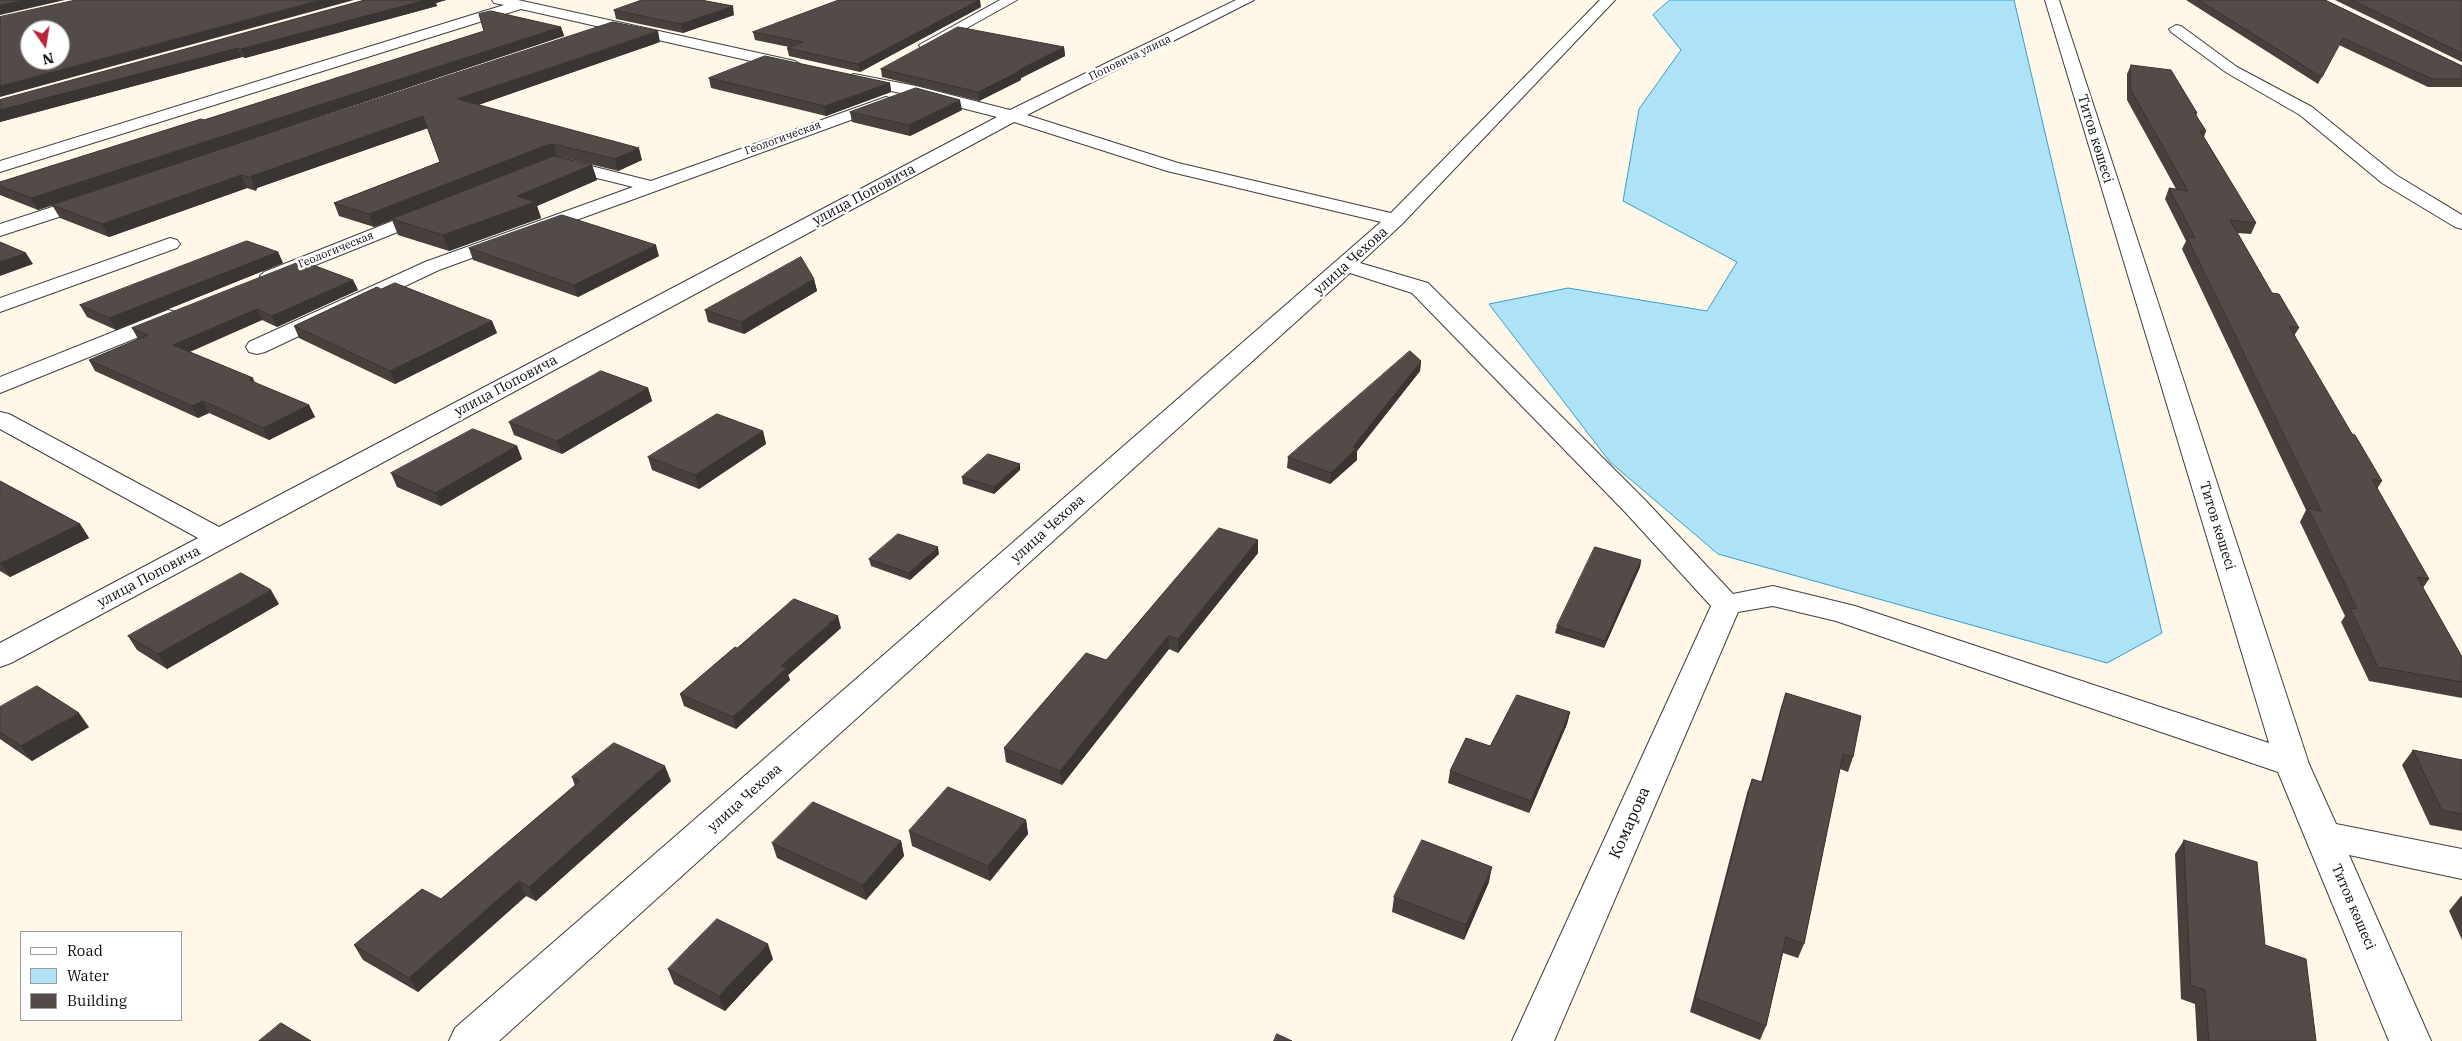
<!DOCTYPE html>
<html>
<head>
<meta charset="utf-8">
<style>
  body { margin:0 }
  #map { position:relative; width:2462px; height:1041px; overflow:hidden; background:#fff8e9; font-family:"IBM Plex Serif",serif }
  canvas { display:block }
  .legend { position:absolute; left:20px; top:931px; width:162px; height:90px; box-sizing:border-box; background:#fff; border:1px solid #9d9d9d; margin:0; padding:6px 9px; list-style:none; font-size:15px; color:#0b0b0b }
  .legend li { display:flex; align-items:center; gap:10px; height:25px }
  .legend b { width:25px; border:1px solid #9d9d9d }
  .north { position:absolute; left:20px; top:20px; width:50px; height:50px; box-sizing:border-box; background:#fff; border:1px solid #9d9d9d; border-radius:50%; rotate:167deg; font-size:14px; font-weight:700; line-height:20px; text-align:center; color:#0b0b0b }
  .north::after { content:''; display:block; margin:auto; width:18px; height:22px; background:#ba233a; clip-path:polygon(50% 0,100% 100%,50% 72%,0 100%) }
</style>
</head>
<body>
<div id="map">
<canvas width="2462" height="1041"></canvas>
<ul class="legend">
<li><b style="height:6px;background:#fff"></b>Road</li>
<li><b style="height:14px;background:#aee2f6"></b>Water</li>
<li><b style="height:14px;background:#534b47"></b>Building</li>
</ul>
<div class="north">N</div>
</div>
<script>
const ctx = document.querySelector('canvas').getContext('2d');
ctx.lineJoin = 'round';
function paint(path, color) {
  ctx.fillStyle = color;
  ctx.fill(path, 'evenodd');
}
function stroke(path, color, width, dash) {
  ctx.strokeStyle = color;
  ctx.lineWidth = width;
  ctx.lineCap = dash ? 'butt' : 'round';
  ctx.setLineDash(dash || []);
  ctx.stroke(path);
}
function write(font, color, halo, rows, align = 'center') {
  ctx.font = font + ' "IBM Plex Serif",serif';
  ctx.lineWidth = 5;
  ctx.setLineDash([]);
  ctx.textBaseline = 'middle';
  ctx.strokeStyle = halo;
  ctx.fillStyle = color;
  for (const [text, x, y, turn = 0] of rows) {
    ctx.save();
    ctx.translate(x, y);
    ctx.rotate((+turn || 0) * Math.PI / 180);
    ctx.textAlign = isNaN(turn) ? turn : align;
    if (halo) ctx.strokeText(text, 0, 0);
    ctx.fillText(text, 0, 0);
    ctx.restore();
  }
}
const water = new Path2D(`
  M1670,0H2014L2162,633L2107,663L1718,554L1610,462L1489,304L1568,288L1707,311L1737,262L1623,201L1639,109L1681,50L1653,15Z`);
const minor = new Path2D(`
  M492,0H518L795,61L803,66L795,71L521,9L0,172V161L504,5L494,3Z
  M1000,0H1017L931,48H921L919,45Z
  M1236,0H1254L1027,115L1178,163L1391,213L1600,0H1615L1402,224L1360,263L1428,283L1645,500L1733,594L1773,586L1855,606L2269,743L2045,0H2059L2309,764L2336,824L2462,849V879L2349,855L2431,1041H2389L2278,772L1836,621L1773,606L1738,612L1554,1041H1512L1711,606L1625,512L1412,293L1350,273L499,1041H449L455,1028L1381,222L1167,171L1014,122L11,663L0,667V643L198,538L0,429V412L9,414L219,527L997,117L915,96L848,82L846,79L848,76L854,74L916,86L1010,110Z
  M2176,25L2181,26L2237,67L2312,107L2396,175L2462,215V229L2455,227L2382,183L2300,115L2227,73L2171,32L2169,29Z
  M886,97L892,99L894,102L892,105L439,270L265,352L257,354L249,352L246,347L249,342L425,262L633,187L553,167L550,163L553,159L559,158L651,181Z
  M92,194L99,196L101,200L99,204L0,236V224Z
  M428,207L435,209L438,213L435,217L278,280L271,282L264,280L260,276L264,272Z
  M170,238L177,240L180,244L177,248L0,312V298Z
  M168,310L176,312L179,317L176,322L0,393V377Z`);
const wall = new Path2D(`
  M365,0H446L436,3L437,6L245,58L242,57L0,122V100Z
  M2186,0H2325L2462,66V87H2428L2339,45L2318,84Z
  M2335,0H2462V62Z
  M981,7L860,72L789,56L787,48L789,47L755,40L753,32Z
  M614,10L734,15L683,33L616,19Z
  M561,27L564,36L38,210L0,195V182L204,120Z
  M660,42L478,105L642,160L618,171L557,156L592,165L597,180L537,206L541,218L449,251L398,235L392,220L374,227L339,216L334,203L440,162L428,128L257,188L256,191L247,188L109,237L60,218L52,205Z
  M1064,47L1065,56L1021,78V80L979,101L882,77L881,69Z
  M2131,65L2197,113L2196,116L2206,131L2204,137L2256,223L2251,234L2237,233L2272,293L2299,328L2294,336L2352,434L2382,481L2377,489L2429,579L2423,588L2462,657V698L2369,681L2341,622L2345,616L2300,522L2306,510L2182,249L2186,241L2165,199L2169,188L2176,189L2127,100V74Z
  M709,78L890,83L891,92L826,116L711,88Z
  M962,110L910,136L852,122L850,112Z
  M469,248L659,256L578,297L473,260Z
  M278,252L283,263L116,330L87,317L80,305Z
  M814,279L817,291L744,334L708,322L705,310Z
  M353,280L358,290L277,327L262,320L190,352L253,378L255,383L309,405L315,417L269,440L209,413L198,418L95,371L89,360L138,339L132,328Z
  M492,321L497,333L395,384L299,338L294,326Z
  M1421,361L1420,371L1357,451V460L1330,484L1287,468L1288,457Z
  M648,388L652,401L562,454L514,435L509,422Z
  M763,431L766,444L699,489L652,470L648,457Z
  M517,446L522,459L441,506L397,487L391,473Z
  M1020,470L994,494L963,484L962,477Z
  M0,481L80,524L89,538L10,577L0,571Z
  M1258,540V553L1178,653L1169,649L1062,785L1006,762L1004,748L1106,660Z
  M939,554L910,580L871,566L869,559Z
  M1641,560L1640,567L1604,648L1555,633L1557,626Z
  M279,604L167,669L137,650L128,636Z
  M841,628L788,675L790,680L736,729L684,706L680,694L737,648Z
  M1786,693L1853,757L1848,772L1840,769L1804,944L1798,958L1783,953L1766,1026L1760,1040L1690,1012L1747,793L1752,779L1761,782L1781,707Z
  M0,707L89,727L32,761L0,739Z
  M1570,712L1567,724L1529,813L1448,783L1450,771L1490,746Z
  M2413,750L2462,760V831L2430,825L2402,765Z
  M572,777L671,781L536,901L526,896L418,992L363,960L354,945L441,899L575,786Z
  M1026,820L1028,834L990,881L912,846L909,831Z
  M2184,840L2265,945L2316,1041H2197L2195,1004L2181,999L2175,854Z
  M901,841L904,856L866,900L777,858L772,843Z
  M1489,882L1464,940L1392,912L1394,897Z
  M2461,896H2462V940L2449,911Z
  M773,959L725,1011L674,984L668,969Z`);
const shadedWall = new Path2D(`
  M24,0H65L0,15V5Z
  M320,0H354L0,97V86Z
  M426,0H446L436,3L437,6L245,58L241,49Z
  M979,0H980L981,7L860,72L858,64Z
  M733,6L734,15L683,33L681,24Z
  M561,27L564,36L38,210L31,198Z
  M658,31L660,42L461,111L457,99Z
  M1064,47L1065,56L1021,78V80L979,101L978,92L1017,71Z
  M238,48L242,57L0,122V110Z
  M890,83L891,92L826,116L825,106Z
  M960,100L962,110L910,136L909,125Z
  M423,116L428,128L257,188L256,191L251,178L252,176Z
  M554,144L557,156L392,219V220L374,227L369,214L547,145Z
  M639,148L642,160L618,171L615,159Z
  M592,165L597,180L537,206L541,218L449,251L443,235L517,196Z
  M241,175L247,188L109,237L102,224Z
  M656,245L659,256L578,297L574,285Z
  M278,252L283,263L116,330L109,318Z
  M26,253L33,264L0,276V262Z
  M814,279L817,291L744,334L741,322Z
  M353,280L358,290L277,327L272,316Z
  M257,309L262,320L179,356L173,345Z
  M492,321L497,333L395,384L390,371Z
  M1421,361L1420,371L1357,451V460L1330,484L1331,473Z
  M648,388L652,401L562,454L557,441Z
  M203,401L209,413L198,418L192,406Z
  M309,405L315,417L269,440L263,428Z
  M763,431L766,444L699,489L695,475Z
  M517,446L522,459L441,506L435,493Z
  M1020,464V470L994,494V487Z
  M80,524L89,538L10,577L1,563Z
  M1258,540V553L1178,653V639Z
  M938,547L939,554L910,580L909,573Z
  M1641,560L1640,567L1604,648L1605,641Z
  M271,590L279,604L167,669L158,654Z
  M838,616L841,628L788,675L790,680L736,729L733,717L781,666Z
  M1168,636L1169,649L1062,785L1060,771Z
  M1570,712L1567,724L1529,813L1531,801Z
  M79,713L89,727L32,761L21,746Z
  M665,766L671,781L536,901L529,887Z
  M1026,820L1028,834L990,881L988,866Z
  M901,841L904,856L866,900L863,885Z
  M1492,867L1489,882L1464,940L1466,925Z
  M519,881L526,896L418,992L409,978Z
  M768,944L773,959L725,1011L719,996Z`);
const building = new Path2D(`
  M0,0H24L0,5Z
  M76,0H320L0,86V17ZM30,30H60V60H30Z
  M365,0H426L241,49L238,48L0,110V100Z
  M642,0H701L733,6L681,24L614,10Z
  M839,0H979L858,64L787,48L803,42L753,32Z
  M2199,0H2325L2462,66V79H2432L2343,38L2322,77Z
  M2352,0H2462V53Z
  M491,11L561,27L31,198L0,186V182L201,119L204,120L484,31L479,14Z
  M613,22L658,31L457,99L639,148L615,159L554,144L547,145L369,214L334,203L440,162L423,116L252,176L251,178L241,175L102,224L52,205Z
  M958,27L1064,47L1017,71H1020L978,92L881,69Z
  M765,56L890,83L825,106L709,78Z
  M2131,65L2171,70L2197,113L2194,112L2206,131H2200L2256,223L2230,220L2272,293L2279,294L2299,328L2289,326L2352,434L2355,435L2382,481L2372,479L2429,579L2417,577L2462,657V682L2378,667L2350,608L2357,609L2308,508L2321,511L2187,237L2195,238L2169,188L2188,191L2131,90Z
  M916,88L960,100L909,125L850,112Z
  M554,156L592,165L517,196L535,202L443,235L392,219Z
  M562,215L656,245L574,285L469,248Z
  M247,241L278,252L109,318L80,305Z
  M0,242L26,253L0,262Z
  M801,257L814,279L741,322L705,310Z
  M302,261L353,280L272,316L257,309L173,345L253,378L249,380L309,405L263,428L203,401L192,406L89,360L148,335L132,328Z
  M395,283L492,321L390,371L294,326L377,287L381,289Z
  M1410,351L1421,361L1353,447L1357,448L1331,473L1288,457Z
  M601,371L648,388L557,441L509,422Z
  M717,414L763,431L695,475L648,457Z
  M473,429L517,446L435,493L391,473Z
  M988,454L1020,464L994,487L962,477Z
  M0,481L80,524L1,563H0Z
  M1219,528L1258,540L1178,639L1168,636L1060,771L1004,748L1086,653L1106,660Z
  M898,534L938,547L909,573L869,559Z
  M1595,547L1641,560L1605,641L1557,626Z
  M241,573L271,590L158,654L128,636Z
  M794,599L838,616L781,666L787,668L733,717L680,694L735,647L737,648Z
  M37,686L79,713L21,746L0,732V707Z
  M1786,693L1861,716L1853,757L1843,754L1804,944L1786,937L1766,1026L1695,998L1752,779L1762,782Z
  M1517,695L1570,712L1531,801L1450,771L1466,738L1490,746Z
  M614,743L665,766L529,887L519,881L409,978L354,945L422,889L441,899L580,781L572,777Z
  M2413,750L2462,760V814L2442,810Z
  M948,787L1026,820L988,866L909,831Z
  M813,802L901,841L863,885L772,843Z
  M1422,840L1492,867L1466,925L1394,897Z
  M2184,840L2257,862L2265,945L2306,959L2316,1041H2209L2205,990L2191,985Z
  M717,919L768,944L719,996L668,969Z
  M281,1023L311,1041H259Z
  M1277,1034L1292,1041H1274Z`);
const farStreetnames = [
  ["Поповича улица",1130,58,-26],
  ["Геологическая",783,138,-20],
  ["Геологическая",336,250,-22]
];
const streetNames = [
  ["Титов көшесі",2095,139,73],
  ["улица Поповича",864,195,-28],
  ["улица Чехова",1351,261,-42],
  ["улица Поповича",506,386,-28],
  ["Титов көшесі",2217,526,73],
  ["улица Чехова",1048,529,-42],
  ["улица Поповича",149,577,-28],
  ["улица Чехова",745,798,-42],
  ["Титов көшесі",2353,907,67]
];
const nearStreetnames = [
  ["Комарова",1630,823,-66]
];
paint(water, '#aee2f6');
stroke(water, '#359fcd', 1);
stroke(minor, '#3e3e3e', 2);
paint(minor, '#fff');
paint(wall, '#47403d');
paint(shadedWall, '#3a3432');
paint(building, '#534b47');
stroke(building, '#3a3432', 1);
write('11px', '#0b0b0b', '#fff', farStreetnames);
write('14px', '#0b0b0b', '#fff', streetNames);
write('16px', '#0b0b0b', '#fff', nearStreetnames);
</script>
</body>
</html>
